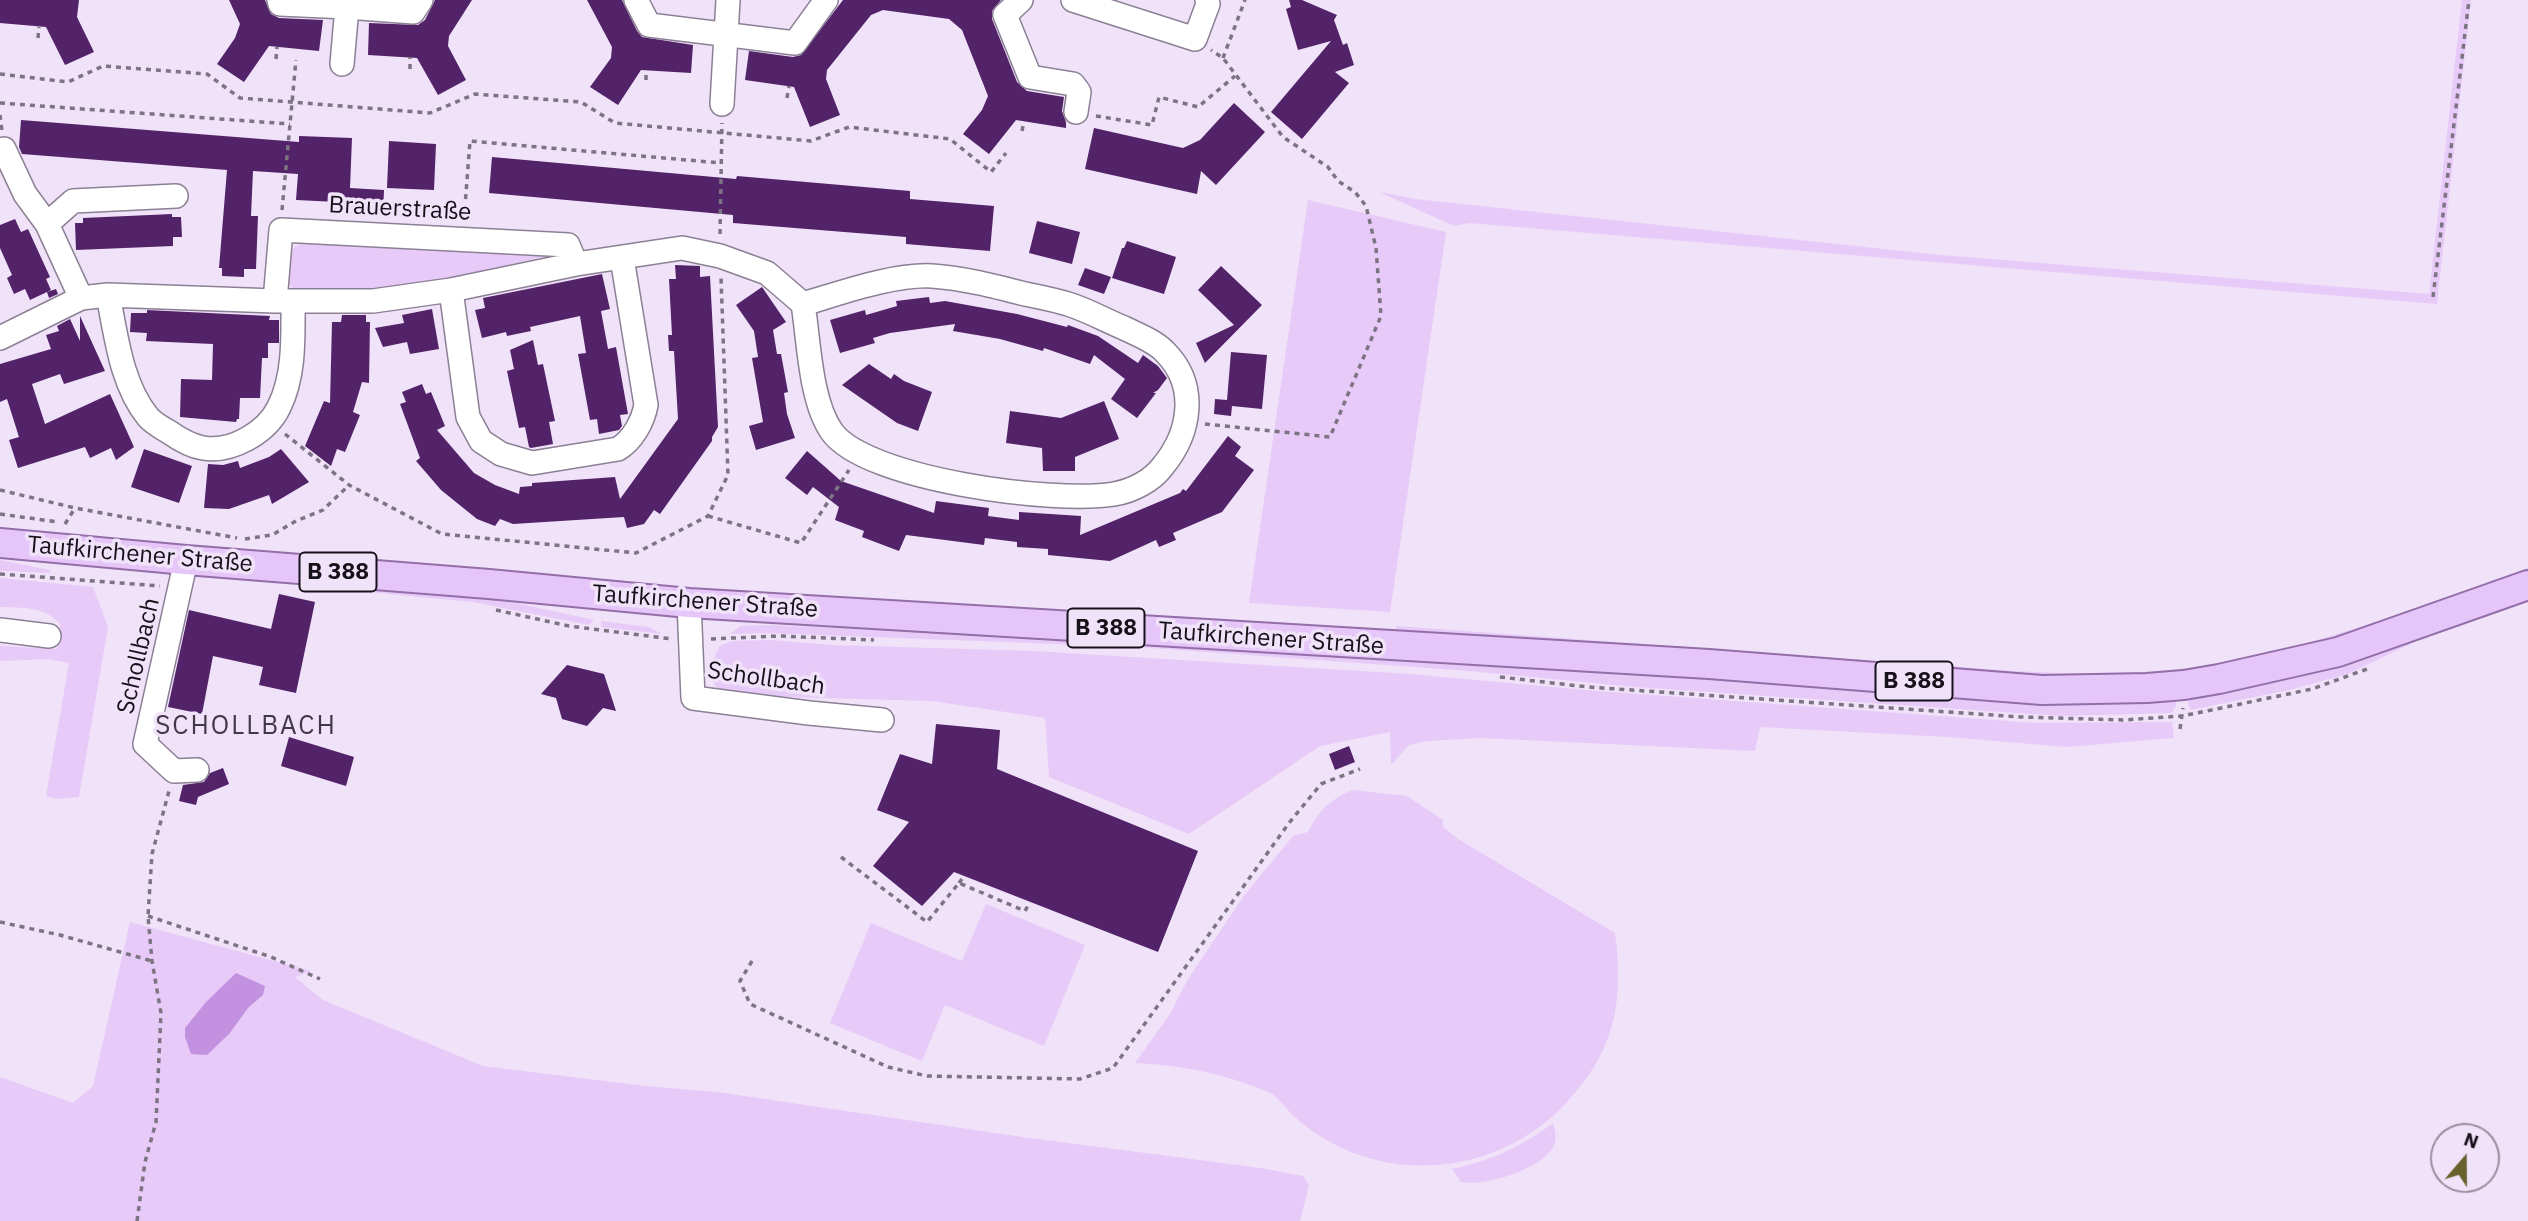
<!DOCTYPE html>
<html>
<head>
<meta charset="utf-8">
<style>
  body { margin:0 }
  #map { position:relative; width:2528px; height:1221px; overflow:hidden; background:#f0e2f8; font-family:"IBM Plex Sans",sans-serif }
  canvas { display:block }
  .north { position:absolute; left:2430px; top:1123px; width:70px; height:70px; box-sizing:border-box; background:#f0e2f8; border:2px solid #998e9f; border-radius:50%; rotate:20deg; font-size:19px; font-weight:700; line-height:28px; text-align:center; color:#161119 }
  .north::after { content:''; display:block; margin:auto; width:24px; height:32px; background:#68612e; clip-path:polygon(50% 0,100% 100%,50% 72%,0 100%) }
</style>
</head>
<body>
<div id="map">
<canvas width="2528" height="1221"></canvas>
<div class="north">N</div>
</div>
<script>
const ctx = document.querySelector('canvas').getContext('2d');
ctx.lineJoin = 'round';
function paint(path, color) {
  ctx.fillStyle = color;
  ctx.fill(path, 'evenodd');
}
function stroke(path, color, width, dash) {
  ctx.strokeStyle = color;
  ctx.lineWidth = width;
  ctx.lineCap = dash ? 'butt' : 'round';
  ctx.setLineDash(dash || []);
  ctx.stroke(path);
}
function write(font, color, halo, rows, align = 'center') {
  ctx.font = font + ' "IBM Plex Sans",sans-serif';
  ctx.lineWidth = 7;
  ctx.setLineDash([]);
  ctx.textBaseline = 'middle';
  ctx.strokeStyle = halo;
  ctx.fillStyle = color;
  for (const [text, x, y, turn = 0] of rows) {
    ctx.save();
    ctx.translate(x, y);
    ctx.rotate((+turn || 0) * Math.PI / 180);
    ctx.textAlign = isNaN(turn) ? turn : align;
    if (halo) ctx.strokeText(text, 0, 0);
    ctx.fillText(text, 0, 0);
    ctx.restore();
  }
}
const green = new Path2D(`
  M2462,0H2471L2437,304L1469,223L1454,226L1379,192L1415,199L1940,255L2429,294Z
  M1308,200L1446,232L1390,612L1249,603Z
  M308,239L542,251L547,256L450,278L384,288L297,292C281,278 286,270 289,251Z
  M0,560L50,570V573L0,571Z
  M2528,568V573C2425,609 2323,647 2215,668C2163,679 2108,678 2055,678L1395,634L1396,626L2015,671C2077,674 2140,676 2201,666C2313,649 2422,606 2528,568Z
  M0,578L93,587L108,627L79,797L57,799L46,796L69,663L48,659L0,661V646L57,649L60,624C45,606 22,608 0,607Z
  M360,585L480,595L594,620L589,625L473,602L369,592L361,591Z
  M2528,597V601L2423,638L2348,674L2289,690L2190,710L2188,703L2193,694Z
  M601,621L649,627L662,634L601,627Z
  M768,625L907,631L1017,632L2176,697V706L2172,713L2060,716L1635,687L1469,671L1138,647L765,633L729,634L741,626Z
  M769,640L832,645L1034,651L1410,674L1597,691L2036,723L2172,722L2174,738L2067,747L1948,737L1760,727L1755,751L1481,738L1427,741L1409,745L1391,765L1390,732L1320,746L1189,834L1049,777L1045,718L932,701L746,696C738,694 725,694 718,689C707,679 713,657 720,646L732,641Z
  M1352,790L1407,796L1443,820V827L1458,839L1615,933C1624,1002 1615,1051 1566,1103C1503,1171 1399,1186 1320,1136C1312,1131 1302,1124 1295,1117C1286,1110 1279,1096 1268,1092C1227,1074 1180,1065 1135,1063L1170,1014L1188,979L1243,897L1293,836L1308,832C1319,810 1330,800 1352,790Z
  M986,904L1085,945L1044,1046L945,1005L922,1061L830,1023L871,923L962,961Z
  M130,922L311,971L295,977L323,1000L483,1066L645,1086L717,1092L1022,1137L1261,1168L1303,1176L1309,1185L1300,1221H0V1077L73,1103L93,1086ZM263,995L248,1008L230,1033L185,1037Z
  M1553,1123C1555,1130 1557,1138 1554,1145C1544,1169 1484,1187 1461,1182L1452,1169C1490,1161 1521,1147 1553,1123Z`);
const water = new Path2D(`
  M236,973L265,986L263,995L248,1008L230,1033L207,1055L191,1054L185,1037V1028L206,1002Z`);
const building = new Path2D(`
  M0,0H79L77,17L94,52L65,65L46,27L0,23Z
  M229,0H265L271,14L279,18L323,20L319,51L269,46L244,82L217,64L235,38L240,24Z
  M435,0H472L449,36L448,46L466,80L438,95L417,58L368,55L369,23L418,25L425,20Z
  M587,0H622L637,31L642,37L693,45L691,73L641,70L618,105L590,87L611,58L612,47Z
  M843,0H1001L992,11V19L1017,82L1027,91L1064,97L1062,111L1066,122V128L1016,120L989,154L963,134L982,110L988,96L962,30L949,19L883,10L871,15L827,70L826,79L840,115L810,127L794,87L745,80L749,51L793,57L801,55Z
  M1289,0H1302L1337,15L1334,20L1343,45L1347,43L1354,65L1335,72L1349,83L1302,139L1271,112L1331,41L1298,50L1286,9L1291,7Z
  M1234,103L1265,132L1216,185L1201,171L1197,194L1085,169L1094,128L1183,148L1200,140Z
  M21,120L299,142V136L352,138L350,188L384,190L383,215L337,213V202L296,200L298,174L253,171L251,216H258L256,269H244V277L222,276V268H219L227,170L22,154L19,147Z
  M389,141L436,144L434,190L387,188Z
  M492,157L736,179L737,176L910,191V199L994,206L990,251L906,244V237L733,223V215L489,193Z
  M172,214V217H181L182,237H173V246L76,250L75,223H83V218Z
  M15,219L21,232L28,229L50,277L46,279L51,290L47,292L56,289L58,294L49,298L47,292L30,300L25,289L14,294L7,278L12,275L0,248V225Z
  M1037,221L1080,232L1072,264L1029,253Z
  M1127,241L1176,257L1164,294L1112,278L1122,248H1124Z
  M675,265L700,266V277L710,276L718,427L712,437V441L660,514L654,510L644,524L627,528L624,517L513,524L500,519L495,526L477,519L441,490L416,461L420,458L400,404L406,402L402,392L422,384L426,394L431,392L445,426L437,430L474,473L495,485L519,494L520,487L532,486V483L615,477L620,499L678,419L674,351H669L668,335H672L669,279H676Z
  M1221,266L1262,305L1205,363L1196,343L1234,325L1198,290Z
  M1085,268L1111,277L1104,294L1078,285Z
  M602,274L610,309L601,311L608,349L616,347L628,414L620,415L622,426L619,430L599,434L597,419L590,420L578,354L586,353L580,316L530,327L531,331L507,336L506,332L482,338L475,310L485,308L483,298Z
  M762,287L786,322L773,330L777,354H781L788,392L784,393L787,414L795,438L756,450L749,426L763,422L752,358L758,357L754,331L736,305Z
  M929,297L930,303L945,301L1017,314L1067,327L1068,325L1098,336L1138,363L1143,355L1158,366L1167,378L1158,390L1153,393H1156L1137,418L1111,399L1125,379L1094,355L1090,364L1044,348L1043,351L1000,339L953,331L955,324L890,333L873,338L875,343L840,353L830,320L865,310L866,315L897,306L896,301Z
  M432,309L439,349L410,354L407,342L383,347L375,328L404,323L402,315Z
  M147,310L270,316L269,320H279V343H268V358H262L260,398H240L239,419H237L236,422L180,417L181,379L212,380L213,344L146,341L147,333L130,332L131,313H147Z
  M342,315H366V322H370L369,383L362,382L353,412L360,415L345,452L337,449L331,466L305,446L324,401L330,403L332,322H341Z
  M80,316L105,371L64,384L60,374L32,384L45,424L110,394L134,447L116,460L111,448L90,458L85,447L18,468L9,440L19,437L7,399L0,402V364L51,349L46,335L59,331L57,326L70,319L80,341Z
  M533,340L538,365L543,364L555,421L549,422L553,444L531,448L529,447L525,427L519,428L507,371L514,369L510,350Z
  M1231,352L1267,355L1262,409L1232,406L1231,416L1214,414L1215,399L1227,400Z
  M869,364L891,379L894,374L904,381L932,392L918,431L897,423L842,385Z
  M1104,401L1119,439L1075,457V471H1043L1042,448L1006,443L1010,411L1061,418Z
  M1228,436L1241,447L1235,456L1254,470L1222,512L1173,533L1176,540L1159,547L1156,540L1110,561L1048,555V549L1017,547V542L985,538L984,545L906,535L899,551L862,537L864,531L835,520L839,507L813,487L807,495L785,478L807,451L841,481L934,513L936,501L989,508L988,516L1019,520V512L1081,516L1080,535L1180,493L1183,489L1186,491Z
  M144,449L192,466L179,503L131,487Z
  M281,449L309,482L272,504L269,495L229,509L204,508L208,464L223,465L238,461L240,468L269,457Z
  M279,594L315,602L296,693L259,685L263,667L213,656L202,714L168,707L189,610L271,629Z
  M567,665L604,674L616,711L603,708L587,726L562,719L556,698L541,694Z
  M936,724L1000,730L997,769L1198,851L1158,952L954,872L922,906L873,866L909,822L877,810L900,754L932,764Z
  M289,737L354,757L346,786L281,766Z
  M1349,746L1355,762L1335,770L1329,754Z
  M223,768L229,784L198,797L196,805L179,801L183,785L204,782L210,773Z`);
const path = new Path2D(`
  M38,38L39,27
  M1223,58L1245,0
  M276,59L277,47
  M410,69V57
  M0,74L68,82L103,66L207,74L240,98L430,113L475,94L581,102L615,123L811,141L849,127L950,139L991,172L1006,153
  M646,80V70
  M787,98L789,86
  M0,103L290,124
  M0,115L2,131
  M1096,116L1152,125L1159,97L1198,107L1235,76
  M1022,131L1024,121
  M282,210L296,60
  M464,219L470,141L721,163
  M720,234L722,123
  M2433,297L2469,0
  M1205,424L1330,437L1381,316L1376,248L1366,206L1355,192L1338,181L1328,167L1283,137L1223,58L1211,50
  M285,434L349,485L442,534L636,553L708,516L728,475L721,277
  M0,490L75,508L237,538
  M0,514L58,522
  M708,516L801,543L849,470
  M65,524L75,508
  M245,539L272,535L296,521L323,510L349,485
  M0,574L160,586
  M496,610L569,626L672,639
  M711,639L779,636L874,640
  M1500,677L1588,687L2021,717L2123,720L2182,716L2207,711L2312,689L2367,669
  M2180,729L2183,708
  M841,857L927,922L959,883L1025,911L1030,902
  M959,883L964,876
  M148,916L271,957L320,979
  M0,922L60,935L152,961
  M752,961L740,981L750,1004L888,1067L927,1076L1080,1079L1113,1068L1289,823L1321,784L1360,769
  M137,1221L145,1162L156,1122L161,1013L152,961L148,916L152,854L169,791`);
const minor = new Path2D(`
  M279,0L280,4L347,7V0
  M636,0L649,25L795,43L826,0
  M1021,0L1005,15L1030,77L1073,84L1079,92L1076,112
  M1073,0L1195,39L1208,4L1207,0
  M342,64L347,7L413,12L421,0
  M722,104L728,0
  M4,149L25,194L47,224L81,298
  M47,224L73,201L176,196
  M451,290L468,417L481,441L501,454L532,463L618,449C633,440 643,421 646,405L622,258
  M108,295C116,335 121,384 148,417C153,423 162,428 169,432C179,439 191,446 203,448C232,453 267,432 279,407C295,375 293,336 293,301
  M275,301L281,230L568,245L576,264
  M0,338L81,298L108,295L275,301H373L451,290L576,264L682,248L720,256L767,273L803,304C809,341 810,401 832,432C867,480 1056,504 1114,494C1132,491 1152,481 1163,466C1191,432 1198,385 1165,352C1155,341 1138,335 1124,328C1107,321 1089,311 1071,305C1056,300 1040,297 1025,294C994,286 963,278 932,276C893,274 841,293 803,304
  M186,560L145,744L174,771L197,770
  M689,603L693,698L809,713L882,720
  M0,630L49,636`);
const major = new Path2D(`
  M0,543L186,560L489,584L689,603L1709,664L2042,690L2147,688L2184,685L2219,679L2338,652L2528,585`);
const shields = [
  [338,572,77],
  [1106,628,77],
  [1914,681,77]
];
const shieldNames = [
  ["B 388",338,572],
  ["B 388",1106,628],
  ["B 388",1914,681]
];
const streetNames = [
  ["Brauerstraße",400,209,3],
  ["Taufkirchener Straße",140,555,5],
  ["Taufkirchener Straße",705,602,4],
  ["Taufkirchener Straße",1271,639,4],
  ["Schollbach",139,656,-77],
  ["Schollbach",766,679,8]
];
const neighbourhoodNames = [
  ["SCHOLLBACH",246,726]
];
paint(green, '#e7caf8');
paint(water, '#c291df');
paint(building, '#522369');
stroke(minor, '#8c8094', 26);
stroke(major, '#936ea8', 32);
stroke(path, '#7d7483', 3.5, [5, 5]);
stroke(minor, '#fff', 23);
stroke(major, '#e6c6f9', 28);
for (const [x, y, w] of shields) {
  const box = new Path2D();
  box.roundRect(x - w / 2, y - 19.5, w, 39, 5);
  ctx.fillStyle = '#f0e2f8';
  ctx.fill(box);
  stroke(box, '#161119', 2);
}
write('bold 23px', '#161119', null, shieldNames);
write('24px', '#161119', '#f0e2f8', streetNames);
ctx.letterSpacing = '2px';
write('26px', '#423849', '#f0e2f8', neighbourhoodNames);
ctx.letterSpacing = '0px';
</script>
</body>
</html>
